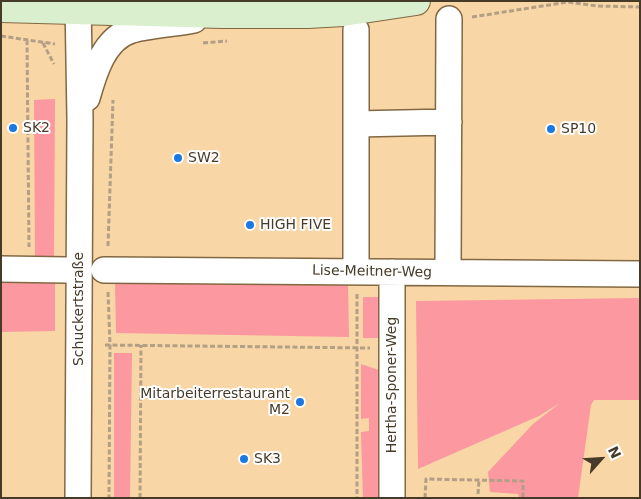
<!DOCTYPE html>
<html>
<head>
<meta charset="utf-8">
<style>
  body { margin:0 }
  #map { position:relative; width:641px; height:499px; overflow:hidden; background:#fbe3c2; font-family:"DejaVu Sans",sans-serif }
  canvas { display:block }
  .frame { position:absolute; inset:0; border:2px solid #463a29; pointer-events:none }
  .north { position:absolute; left:576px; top:434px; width:50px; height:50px; -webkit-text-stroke:4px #fff; paint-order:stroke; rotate:64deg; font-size:14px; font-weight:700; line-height:20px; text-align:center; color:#463a29 }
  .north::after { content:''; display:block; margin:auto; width:18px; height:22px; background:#463a29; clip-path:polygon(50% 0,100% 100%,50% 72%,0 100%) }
</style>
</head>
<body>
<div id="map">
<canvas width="641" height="499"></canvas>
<div class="frame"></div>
<div class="north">N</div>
</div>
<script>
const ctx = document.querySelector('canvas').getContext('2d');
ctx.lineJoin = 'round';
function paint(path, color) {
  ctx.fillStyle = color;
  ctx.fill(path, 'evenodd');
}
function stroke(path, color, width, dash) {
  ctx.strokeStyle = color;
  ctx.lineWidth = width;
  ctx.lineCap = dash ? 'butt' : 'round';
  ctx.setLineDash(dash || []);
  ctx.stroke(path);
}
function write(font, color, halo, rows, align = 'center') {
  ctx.font = font + ' "DejaVu Sans",sans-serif';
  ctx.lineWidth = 4;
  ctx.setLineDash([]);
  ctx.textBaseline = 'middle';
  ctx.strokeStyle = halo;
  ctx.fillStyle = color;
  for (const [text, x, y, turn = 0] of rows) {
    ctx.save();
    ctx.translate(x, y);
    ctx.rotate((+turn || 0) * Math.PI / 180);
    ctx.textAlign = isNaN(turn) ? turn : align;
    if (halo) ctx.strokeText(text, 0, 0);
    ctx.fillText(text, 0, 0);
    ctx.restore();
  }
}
const built = new Path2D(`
  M1,1H640V498H1Z`);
const green = new Path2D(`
  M55,99L54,258H35L34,100Z
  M1,277L55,278V331L1,332Z
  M115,282L348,283L349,337L116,333Z
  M363,297H386V338H363Z
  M640,298V400H594L591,405L578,498H519L518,494L490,492L488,472L533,424L560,403L539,416L418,469L416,301Z
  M114,353H132L130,498H114Z
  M361,364L385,372V498H363L361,432L369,431V418L361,419Z`);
const path = new Path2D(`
  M472,17L568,2L597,6L640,7
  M1,36L55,44
  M27,40L29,247
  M43,43L54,64
  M203,43L227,41
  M108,246L113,100
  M108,292L110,344L109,498
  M357,294V498
  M105,345L370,348
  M478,494L479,480
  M140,498L141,345
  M425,498L426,479L523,481V498`);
const street = new Path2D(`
  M78,1L80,119L78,498
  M356,30V271
  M87,98C94,73 104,38 132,30C152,25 173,24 194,20
  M356,124L449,122
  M1,269L66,270
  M104,270L640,274
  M448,272L449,19
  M392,498V272`);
const secondary = new Path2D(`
  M1,8L222,14H308L343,12L416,1`);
const markers = [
  [13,128,5,"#1978e1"],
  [551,129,5,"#1978e1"],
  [178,158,5,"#1978e1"],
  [250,225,5,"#1978e1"],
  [300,402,5,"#1978e1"],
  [244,459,5,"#1978e1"]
];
const poiNames = [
  ["SK2",23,128],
  ["SP10",561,129],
  ["SW2",188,158],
  ["HIGH FIVE",260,225],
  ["Mitarbeiterrestaurant",290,394,"right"],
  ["M2",290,410,"right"],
  ["SK3",254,459]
];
const streetNames = [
  ["Lise-Meitner-Weg",372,272,1],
  ["Schuckertstraße",79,309,-90],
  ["Hertha-Sponer-Weg",392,385,-90]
];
paint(built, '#f9d6a6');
paint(green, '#fb98a0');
stroke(street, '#826842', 28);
stroke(secondary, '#826842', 30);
stroke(path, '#b29f85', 3, [5, 2.5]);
stroke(street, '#fff', 25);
stroke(secondary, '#daefcd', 28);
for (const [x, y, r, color] of markers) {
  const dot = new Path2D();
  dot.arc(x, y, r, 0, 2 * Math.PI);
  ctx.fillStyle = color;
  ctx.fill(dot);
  stroke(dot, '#fff', 2);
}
write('14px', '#463a29', '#fff', poiNames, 'left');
write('14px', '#463a29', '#fff', streetNames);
</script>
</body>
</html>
